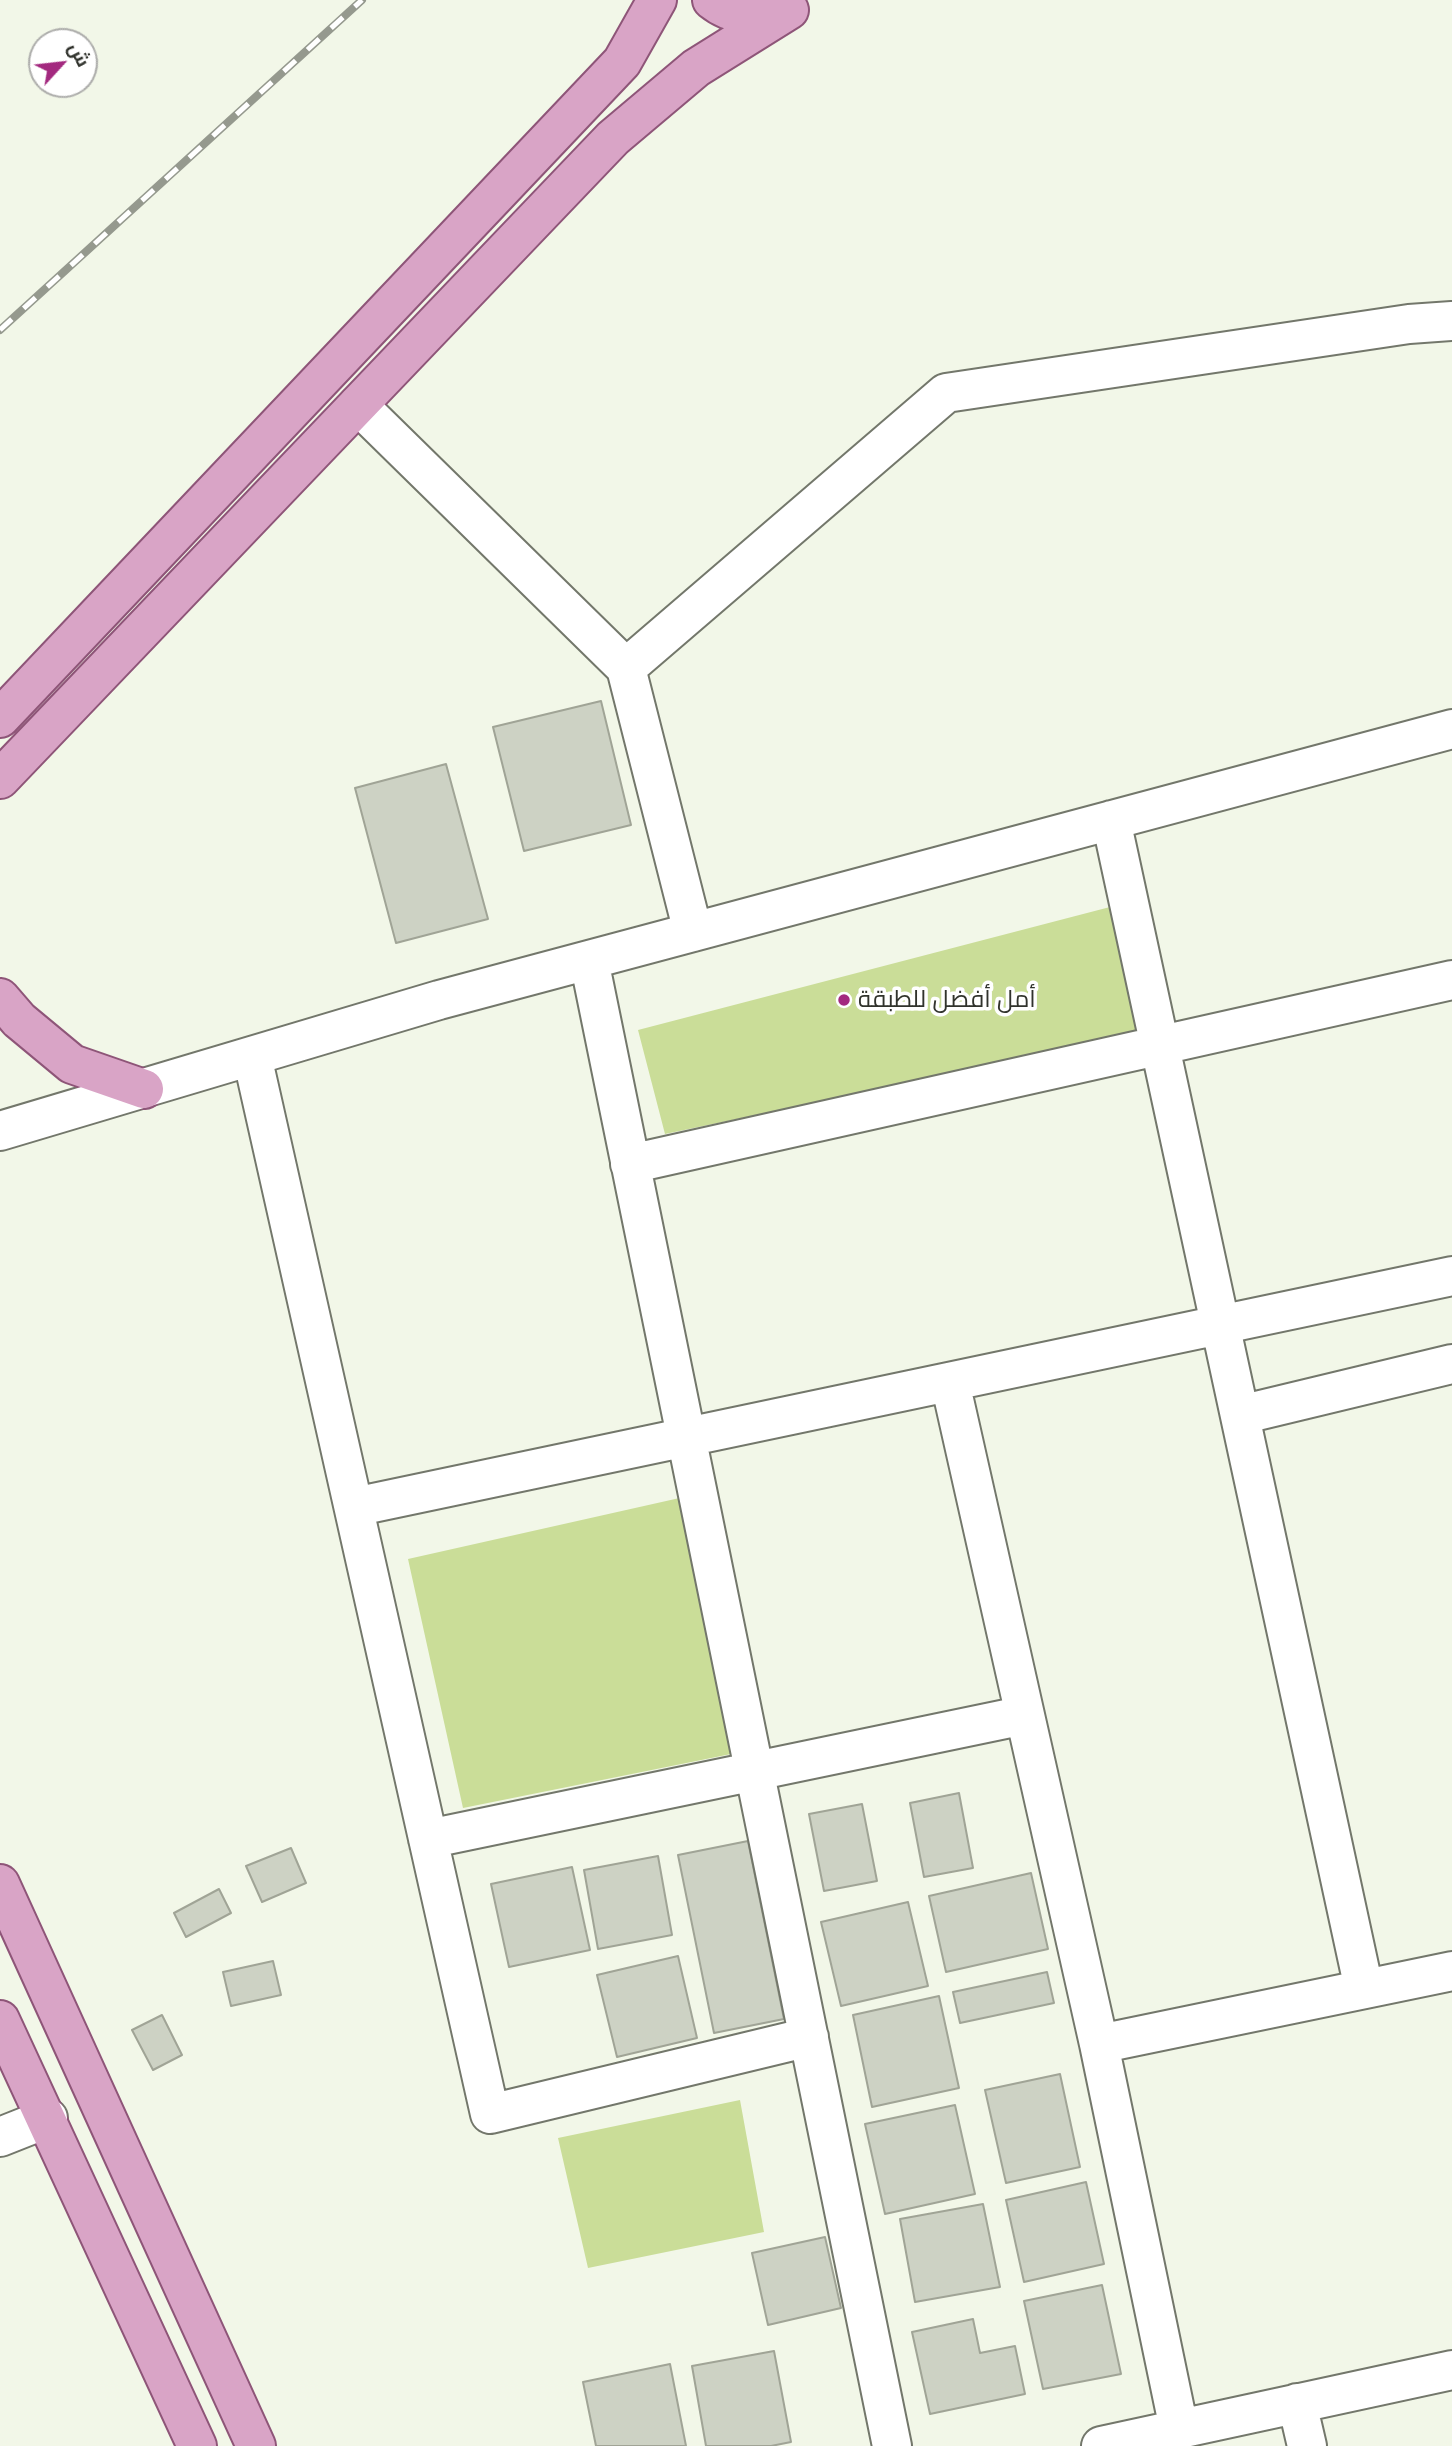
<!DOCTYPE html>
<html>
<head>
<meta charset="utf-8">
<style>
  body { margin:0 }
  #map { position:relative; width:1452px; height:2446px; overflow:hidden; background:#f2f7e8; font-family:Lora,Cairo,serif }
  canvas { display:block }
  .north { position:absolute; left:28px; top:28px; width:70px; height:70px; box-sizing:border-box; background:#fff; border:2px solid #adadab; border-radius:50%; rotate:63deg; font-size:19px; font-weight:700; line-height:28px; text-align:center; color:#31332d }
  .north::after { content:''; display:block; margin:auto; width:24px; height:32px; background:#a3297f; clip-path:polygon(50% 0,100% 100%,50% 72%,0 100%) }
</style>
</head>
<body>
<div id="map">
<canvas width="1452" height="2446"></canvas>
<div class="north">ش</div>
</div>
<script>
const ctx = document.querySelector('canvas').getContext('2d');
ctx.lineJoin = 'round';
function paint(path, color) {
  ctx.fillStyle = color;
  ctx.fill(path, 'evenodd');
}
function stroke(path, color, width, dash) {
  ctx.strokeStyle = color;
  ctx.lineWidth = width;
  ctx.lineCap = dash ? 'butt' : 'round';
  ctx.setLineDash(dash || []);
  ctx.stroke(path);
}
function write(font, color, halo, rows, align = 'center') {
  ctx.font = font + ' Lora,Cairo,serif';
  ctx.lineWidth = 7;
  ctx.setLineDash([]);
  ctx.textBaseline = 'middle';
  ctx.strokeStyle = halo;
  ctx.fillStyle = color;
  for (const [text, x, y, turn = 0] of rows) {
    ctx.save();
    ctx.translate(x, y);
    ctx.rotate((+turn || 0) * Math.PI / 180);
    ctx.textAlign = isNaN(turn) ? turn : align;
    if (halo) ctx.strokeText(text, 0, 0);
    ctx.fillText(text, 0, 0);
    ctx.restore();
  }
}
const green = new Path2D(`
  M1110,907L1139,1035L665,1134L638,1030Z
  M684,1497L736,1753L463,1808L408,1559Z
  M740,2100L764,2232L588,2268L558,2138Z`);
const building = new Path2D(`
  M601,701L631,825L524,851L493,727Z
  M446,764L488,919L396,943L355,788Z
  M959,1793L973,1868L924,1877L910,1803Z
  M862,1804L877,1881L824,1891L809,1814Z
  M748,1841L784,2019L714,2033L678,1855Z
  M291,1848L306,1883L262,1902L246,1866Z
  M658,1856L672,1935L598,1949L584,1870Z
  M572,1867L590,1950L509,1967L491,1884Z
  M1031,1873L1048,1949L946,1972L929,1896Z
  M219,1889L231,1913L186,1937L174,1913Z
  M908,1902L928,1986L841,2006L821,1922Z
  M678,1956L697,2038L617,2057L597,1975Z
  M273,1961L281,1995L231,2006L223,1972Z
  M1047,1972L1054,2003L960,2023L953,1992Z
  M939,1996L959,2088L872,2107L853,2015Z
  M162,2015L182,2055L153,2070L132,2030Z
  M1060,2074L1080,2167L1006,2183L985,2090Z
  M955,2105L975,2194L885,2214L865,2124Z
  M1086,2182L1104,2264L1024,2282L1006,2200Z
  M983,2204L1000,2287L915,2302L900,2219Z
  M825,2237L841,2308L768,2325L752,2253Z
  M1102,2285L1121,2374L1043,2389L1024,2301Z
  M973,2319L980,2353L1015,2346L1025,2394L930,2414L912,2332Z
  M774,2351L791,2442L771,2446H706L692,2366Z
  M670,2364L686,2446H596L583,2382Z`);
const minor = new Path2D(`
  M358,405L626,668L693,932
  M626,668L946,393L1409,324L1452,321
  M1111,820L1364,1989
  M589,960L892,2446
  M252,1056L490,2114L809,2037
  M0,1131L439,1000L1452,729
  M630,1164L1452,980
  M950,1382L1099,2044
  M1240,1415L1452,1364
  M354,1507L1452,1276
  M428,1839L1025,1715
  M0,2137L48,2118
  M1297,2403L1307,2446
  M1179,2429L1099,2044L1452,1971
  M1101,2446L1452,2370`);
const major = new Path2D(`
  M712,0C733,17 760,18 786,11
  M0,718L622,62L657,0
  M0,779L613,138L696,68L789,10
  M0,998L19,1020L72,1064L144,1089
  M0,1884L256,2446
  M0,2020L197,2446`);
const rail = new Path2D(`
  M0,330L362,0`);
const markers = [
  [844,1000,7,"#a3297f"]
];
const poiNames = [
  ["أمل أفضل للطبقة",858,1000]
];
paint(green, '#cadd98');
paint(building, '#cdd2c4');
stroke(building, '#a0a496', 2);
stroke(minor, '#73776b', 42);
stroke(major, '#8e5578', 42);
stroke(minor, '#fff', 38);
stroke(major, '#d9a4c6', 38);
stroke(rail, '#95998e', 8);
stroke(rail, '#fff', 5, [16]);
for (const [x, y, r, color] of markers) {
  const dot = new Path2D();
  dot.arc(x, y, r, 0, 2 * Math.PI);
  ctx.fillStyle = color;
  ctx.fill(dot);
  stroke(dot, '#fff', 2.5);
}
write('24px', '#31332d', '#fff', poiNames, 'left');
</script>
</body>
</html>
